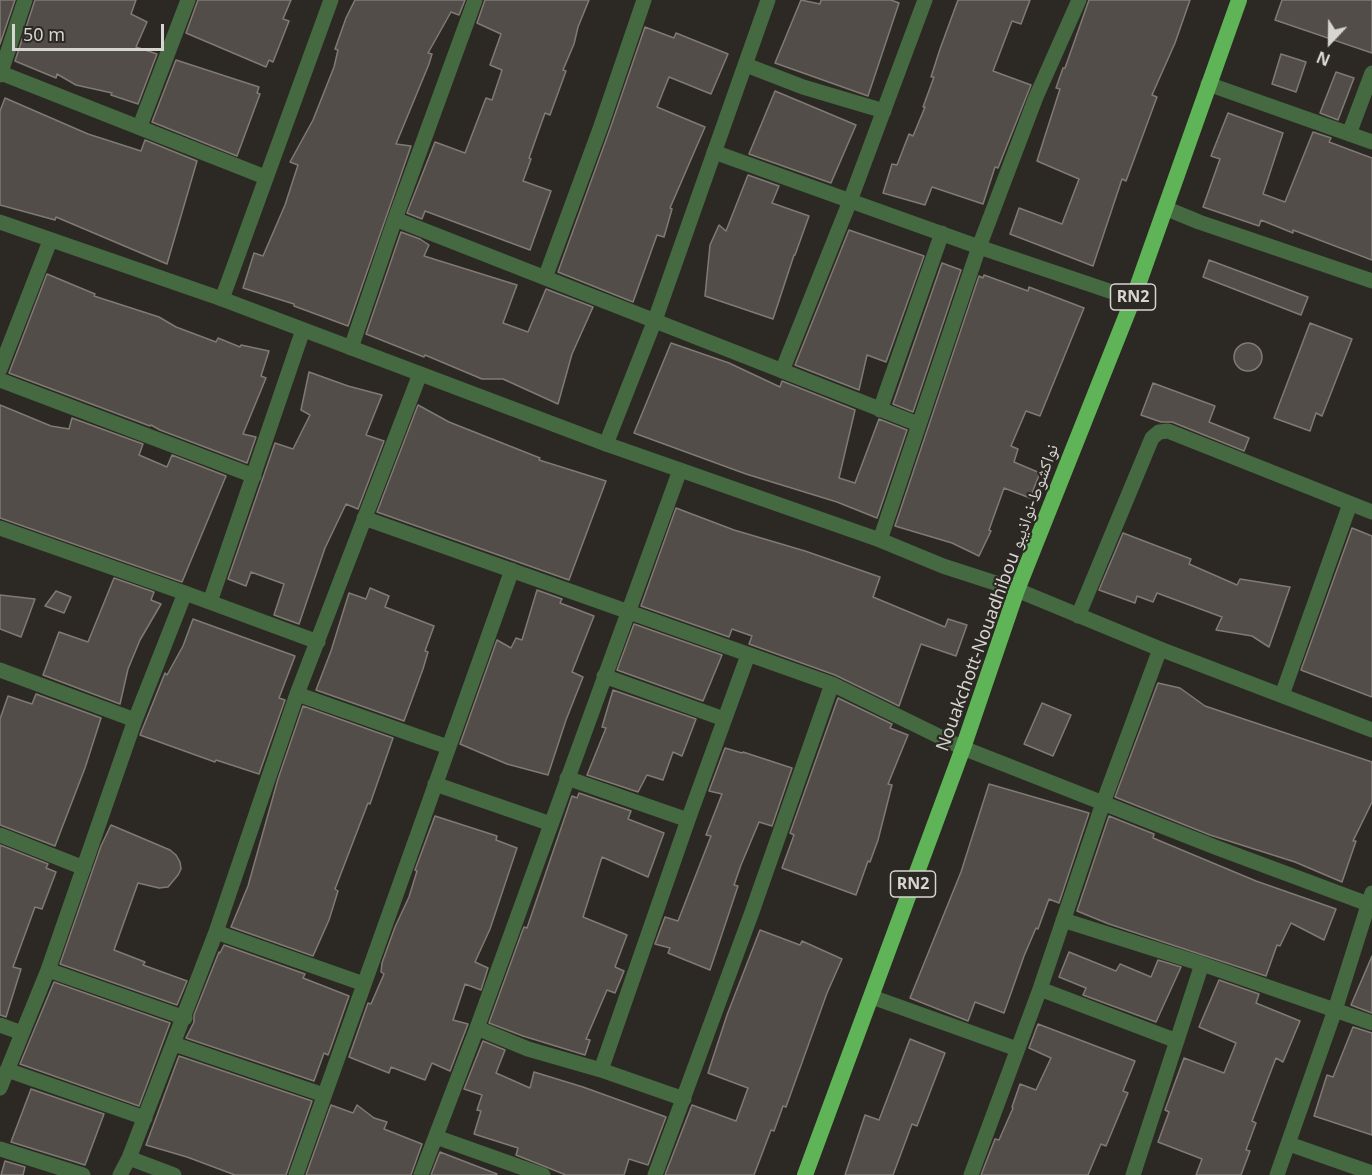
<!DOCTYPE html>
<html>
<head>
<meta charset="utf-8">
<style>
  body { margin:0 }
  #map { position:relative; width:1372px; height:1175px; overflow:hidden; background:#2c2924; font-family:"Noto Sans",sans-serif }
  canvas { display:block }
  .north { position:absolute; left:1300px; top:12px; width:60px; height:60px; -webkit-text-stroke:4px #2c2924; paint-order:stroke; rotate:202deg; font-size:16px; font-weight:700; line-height:24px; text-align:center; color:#d7d5d1 }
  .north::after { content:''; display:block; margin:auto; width:21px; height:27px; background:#d7d5d1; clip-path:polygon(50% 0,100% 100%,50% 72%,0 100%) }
  .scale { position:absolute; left:12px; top:24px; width:152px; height:27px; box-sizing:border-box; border:3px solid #d7d5d1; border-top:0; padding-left:8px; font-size:18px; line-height:21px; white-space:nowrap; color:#d7d5d1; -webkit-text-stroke:4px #2c2924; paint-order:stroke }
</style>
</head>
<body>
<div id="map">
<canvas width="1372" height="1175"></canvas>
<div class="north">N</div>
<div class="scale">50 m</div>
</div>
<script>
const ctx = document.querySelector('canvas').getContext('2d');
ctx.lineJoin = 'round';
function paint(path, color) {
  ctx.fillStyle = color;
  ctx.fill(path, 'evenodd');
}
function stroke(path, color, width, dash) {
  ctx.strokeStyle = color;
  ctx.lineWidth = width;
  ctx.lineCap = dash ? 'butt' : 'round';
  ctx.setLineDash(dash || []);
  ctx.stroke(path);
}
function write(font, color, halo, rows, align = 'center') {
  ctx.font = font + ' "Noto Sans","Noto Naskh Arabic",sans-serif';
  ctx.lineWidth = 4.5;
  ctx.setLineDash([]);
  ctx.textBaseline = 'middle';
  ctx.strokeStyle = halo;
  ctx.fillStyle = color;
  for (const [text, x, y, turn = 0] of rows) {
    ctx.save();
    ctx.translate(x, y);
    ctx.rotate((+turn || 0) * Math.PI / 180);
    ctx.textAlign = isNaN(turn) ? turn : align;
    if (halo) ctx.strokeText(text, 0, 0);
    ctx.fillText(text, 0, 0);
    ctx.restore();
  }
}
const building = new Path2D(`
  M0,0H15L0,44Z
  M35,0H136L131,14L147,22L136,47L157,54L138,104L111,95L112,93L76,85L57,74L56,78L15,61Z
  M198,0H291L283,19L289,21L273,62L269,60L266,67L186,33Z
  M355,0H465L459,15L451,12L428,53L432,54L429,64L396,144L411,146L348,326L294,306V304L243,288L254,253L263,256L285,205L298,165L290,162L313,120L334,67L338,50L335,49L346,18Z
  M485,0H589L578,27L574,44L563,70L566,71L550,115L545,113L529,158L531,159L523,181L551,191L530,250L425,211L422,219L407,213L435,142L465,153L486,98L492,100L502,70L490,65L501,34L477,23Z
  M801,0L820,4L821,0H891L899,3L868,96L775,63Z
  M958,0H1030L1021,24L1012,21L993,71L1031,85L998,168L995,167L983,204L932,187L925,205L883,193L892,164L897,165L909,134L913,136L925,107H923L934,77H931L940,49Z
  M1089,0H1190L1175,43L1152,95L1157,97L1126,181L1122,179L1093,266L1010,234L1019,208L1062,224L1079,179L1037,161L1060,89L1056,88L1063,68H1065Z
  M1282,0H1372V53L1275,20Z
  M645,27L674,38L676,33L728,54L711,94L669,77L657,107L705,127L670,208L672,209L664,237L657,235L633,302L558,272L610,129Z
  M1281,54L1306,62L1296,92L1272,84Z
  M176,60L259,87L257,93L260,94L237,156L152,122Z
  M1336,72L1354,78L1338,120L1320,113Z
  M775,91L856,125L831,183L749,154Z
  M5,98L88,134L141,151L145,140L197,161L167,264L56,217L55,220L0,205V111Z
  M1228,113L1283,133L1263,194L1285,202L1313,132L1331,138L1329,142L1372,158V260L1293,230V233L1261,220L1259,226L1203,207L1220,159L1211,156Z
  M748,175L779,186L772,203L809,216L795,255H794L773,319L705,296L710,245L719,225L726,231Z
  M849,230L924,256L886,362L867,355L859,390L795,365Z
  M401,232L420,239L429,245L424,256L517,285L503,323L528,332L546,289L593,307L572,354L558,404L503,379H482L425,355L424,357L366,334Z
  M1209,260L1308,297L1301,315L1203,277Z
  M942,263L961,270L913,412L893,404Z
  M47,274L95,294L94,296L159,317L176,327L216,342L218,338L240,347L241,345L269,351L261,376L266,378L243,434L256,437L247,463L160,430L151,425L150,426L9,373Z
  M984,275L1028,291L1029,287L1084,308L1040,416L1026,411L1011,446L1018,449L1014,462L1040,473L1030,498L1004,488L989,530L991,531L979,556L952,543L895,526L979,276L983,278Z
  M1310,323L1352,339L1322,416L1316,413L1310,431L1274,418Z
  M671,343L729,363L780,387L782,381L855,410L839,478L855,483L879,419L907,430L877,518L837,502L746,474L634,433Z
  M1234 357a14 14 0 1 1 28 0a14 14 0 1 1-28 0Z
  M309,372L348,386L382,395L366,435L384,441L358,509L346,504L325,548L299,624L274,615L284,584L251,572L246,586L228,579L275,443L293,449L310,415L301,410Z
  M1153,383L1215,406L1209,422L1249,438L1244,451L1172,422H1161L1141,415Z
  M0,405L51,426L69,429L72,418L143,444L139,455L167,467L172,455L226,476L182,582L0,518Z
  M418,405L449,422L540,458L539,460L606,481L569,580L377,512Z
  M676,508L734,530L805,551L880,577L873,597L945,627L948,619L967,625L956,656L921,644L899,706L835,675L749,644L752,636L732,629L729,637L641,606Z
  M1352,528L1372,536V697L1301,670Z
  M1123,533L1191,559L1189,564L1237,585L1240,579L1290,587L1269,647L1252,636L1216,630L1222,617L1157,593L1153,602L1137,596L1135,603L1099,590Z
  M114,578L154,592L151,600L161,604L140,640L128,669L120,704L43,675L59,632L88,642Z
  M370,588L389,596L385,607L434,626L425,651L428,652L423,669L404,721L316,690L331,651L349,593L366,599Z
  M537,590L562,599L560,603L594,616L572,672L583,677L566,720L548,775L507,764L460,744L497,640L511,648L516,638L522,640Z
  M56,591L71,597L64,613L45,606Z
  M0,595L35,599L21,637L0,629Z
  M193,619L295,656L279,698L285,700L259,774L216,760L215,762L140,735L165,673L167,675L183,646Z
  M634,624L722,655L703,701L617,670Z
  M1158,683L1180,688L1205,706L1372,762V802L1353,841H1356L1342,882L1295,862L1210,835L1115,797Z
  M613,690L696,719L682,756L673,752L663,780L647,775L638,792L587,775L606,728L602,727Z
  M36,694L101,718L85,768L55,846L0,825V719L8,696L32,704Z
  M838,698L892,724L890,728L908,735L888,784L892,785L878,840L870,862L868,861L856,895L782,868L794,835L790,833Z
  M1042,703L1071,715L1053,756L1024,744Z
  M303,706L393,738L370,804L368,803L335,889L338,891L329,920L313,956L231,927L248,886L278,779Z
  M725,748L742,753L743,752L792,768L772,826L759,822L741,865L734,885L738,886L710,970L668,953L670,948L655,944L665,917L678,921L711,836L706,835L722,794L709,791Z
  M989,784L1089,813L1059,903L1049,899L1038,929L1036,928L1024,956L1004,1013L975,1002L968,1021L910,998L961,872Z
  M579,793L631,811L628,819L664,833L648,877L602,857L583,917L627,935L615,967L624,971L615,993L607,990L586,1039L590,1040L585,1055L523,1036L489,1023L522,932L524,927L527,928L572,796L577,798Z
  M435,816L497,836L496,840L517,848L490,929L475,962L488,968L481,990L465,984L453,1020L468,1024L450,1071L432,1063L425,1080L391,1067L389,1073L349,1057L368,1003L371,1004L384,974L381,972L382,963L395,927L409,897L417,871L415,870Z
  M1109,816L1154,834L1153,838L1256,881L1336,909L1324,940L1291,923L1280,946L1277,945L1266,976L1109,924L1077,911Z
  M111,825L170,850L176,855L180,862L181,869L178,875L168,887L159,888L138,883L114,950L145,962L143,965L187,981L177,1005L60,964L101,846Z
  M0,845L48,864L46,868L56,872L42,909L35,907L13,967L21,969L6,1017L0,1015Z
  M760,930L800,945L802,941L842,959L827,993L786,1107L783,1106L774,1131L771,1130L754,1175H665L692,1105L736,1121L748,1088L708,1073L727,1015Z
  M224,945L305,974L303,978L349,996L330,1050L328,1055L324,1053L314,1081L186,1038L194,1022V1015L219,952L220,953Z
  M1069,952L1116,971L1120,964L1151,977L1158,960L1181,967L1156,1022L1083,995L1086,988L1059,977Z
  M1372,956V1013L1351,1005Z
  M1219,980L1259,994L1256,1003L1300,1021L1283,1062L1276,1058L1266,1084L1252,1121L1256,1123L1246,1150L1250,1151L1241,1175H1196L1202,1159L1158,1142L1169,1112L1165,1110L1184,1058L1224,1073L1236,1043L1199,1027Z
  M54,982L170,1023L139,1106L20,1064Z
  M1038,1024L1135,1061L1123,1091L1128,1093L1106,1146L1101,1144L1088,1175H981L995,1139L999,1140L1013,1108L1012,1107L1020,1084L1036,1090L1051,1058L1029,1048Z
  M1353,1027L1372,1033V1135L1314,1116L1327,1075L1333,1077Z
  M910,1039L945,1053L917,1126L912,1124L893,1175H845L865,1115L879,1120Z
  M483,1041L505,1050L496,1073L530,1088L534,1072L583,1087L666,1117L648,1165L629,1159L624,1175H566L516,1155L518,1148L474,1134L481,1111L477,1110L482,1095L464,1089Z
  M179,1056L312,1101L286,1175H235L187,1157L146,1145Z
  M31,1089L104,1114L85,1165L11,1142Z
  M331,1105L353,1113L357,1105L374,1118L387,1122L384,1129L422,1144L411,1175H306Z
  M440,1152L497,1174L496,1175H431Z
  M5,1161L25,1167L23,1175H1Z`);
const minor = new Path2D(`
  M746,65L803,87L884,111
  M1,73L265,177
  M0,75L25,0
  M1208,84L1372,142
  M140,126L188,0
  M1349,134L1372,73
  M714,152L979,247L1133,299
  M1165,208L1199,222L1372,281
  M395,219L918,424
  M545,278L601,126L644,0
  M222,299L331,0
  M351,348L395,219L475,0
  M0,369L50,241
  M782,371L850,201L925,0
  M0,380L254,476
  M880,410L942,233
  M606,444L655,320L768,0
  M364,518L832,684L963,748L1215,847L1368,904
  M0,528L185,593L318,642
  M880,540L979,247L1036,97L1079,0
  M210,602L303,330
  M1078,616L1152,438L1159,432L1168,431L1372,512
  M0,670L135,720
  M604,676L724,719
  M297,694L448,747
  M1282,695L1350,504
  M567,778L688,820L748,655
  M435,784L551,824
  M0,835L84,868
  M1063,920L1202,964L1372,1023
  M216,932L364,984
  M48,970L185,1018
  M1040,989L1177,1041
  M872,997L1017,1049
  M0,1025L22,1033
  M477,1028L528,1049L601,1070L688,820
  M174,1044L324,1095
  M7,1070L145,1118
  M601,1070L684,1099
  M0,1088L48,970L135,720L185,593
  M436,1137L543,1175
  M1289,1144L1372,1173
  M0,1149L83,1175
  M129,1158L174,1175
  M120,1175L129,1158L216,932L297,694L420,374
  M296,1175L512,570
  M421,1175L477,1028L680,470
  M655,1175L752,912L832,684
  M971,1175L1040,989L1103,803L1160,649
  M1133,1175L1202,964
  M1277,1175L1335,1010L1372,893`);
const tertiary = new Path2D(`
  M0,222L222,299L606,444L880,540L943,566L1017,590L1160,649L1372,730`);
const trunk = new Path2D(`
  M805,1175L963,748L1017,590L1133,299L1239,0`);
const shields = [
  [1133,297,45],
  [913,884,45]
];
const shieldNames = [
  ["RN2",1133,297],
  ["RN2",913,884]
];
const streetNames = [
  ["Nouakchott-Nouadhibou نواكشوط-نواذيبو",998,598,-70]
];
paint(building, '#524d48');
stroke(building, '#807a75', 1.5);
stroke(minor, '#456941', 15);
stroke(tertiary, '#456941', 15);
stroke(trunk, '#5eb457', 16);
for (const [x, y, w] of shields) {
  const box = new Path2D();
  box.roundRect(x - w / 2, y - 13, w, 26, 4.5);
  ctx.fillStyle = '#2c2924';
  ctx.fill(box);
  stroke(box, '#d7d5d1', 1.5);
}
write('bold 16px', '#d7d5d1', null, shieldNames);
write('18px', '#d7d5d1', '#2c2924', streetNames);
</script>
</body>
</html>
